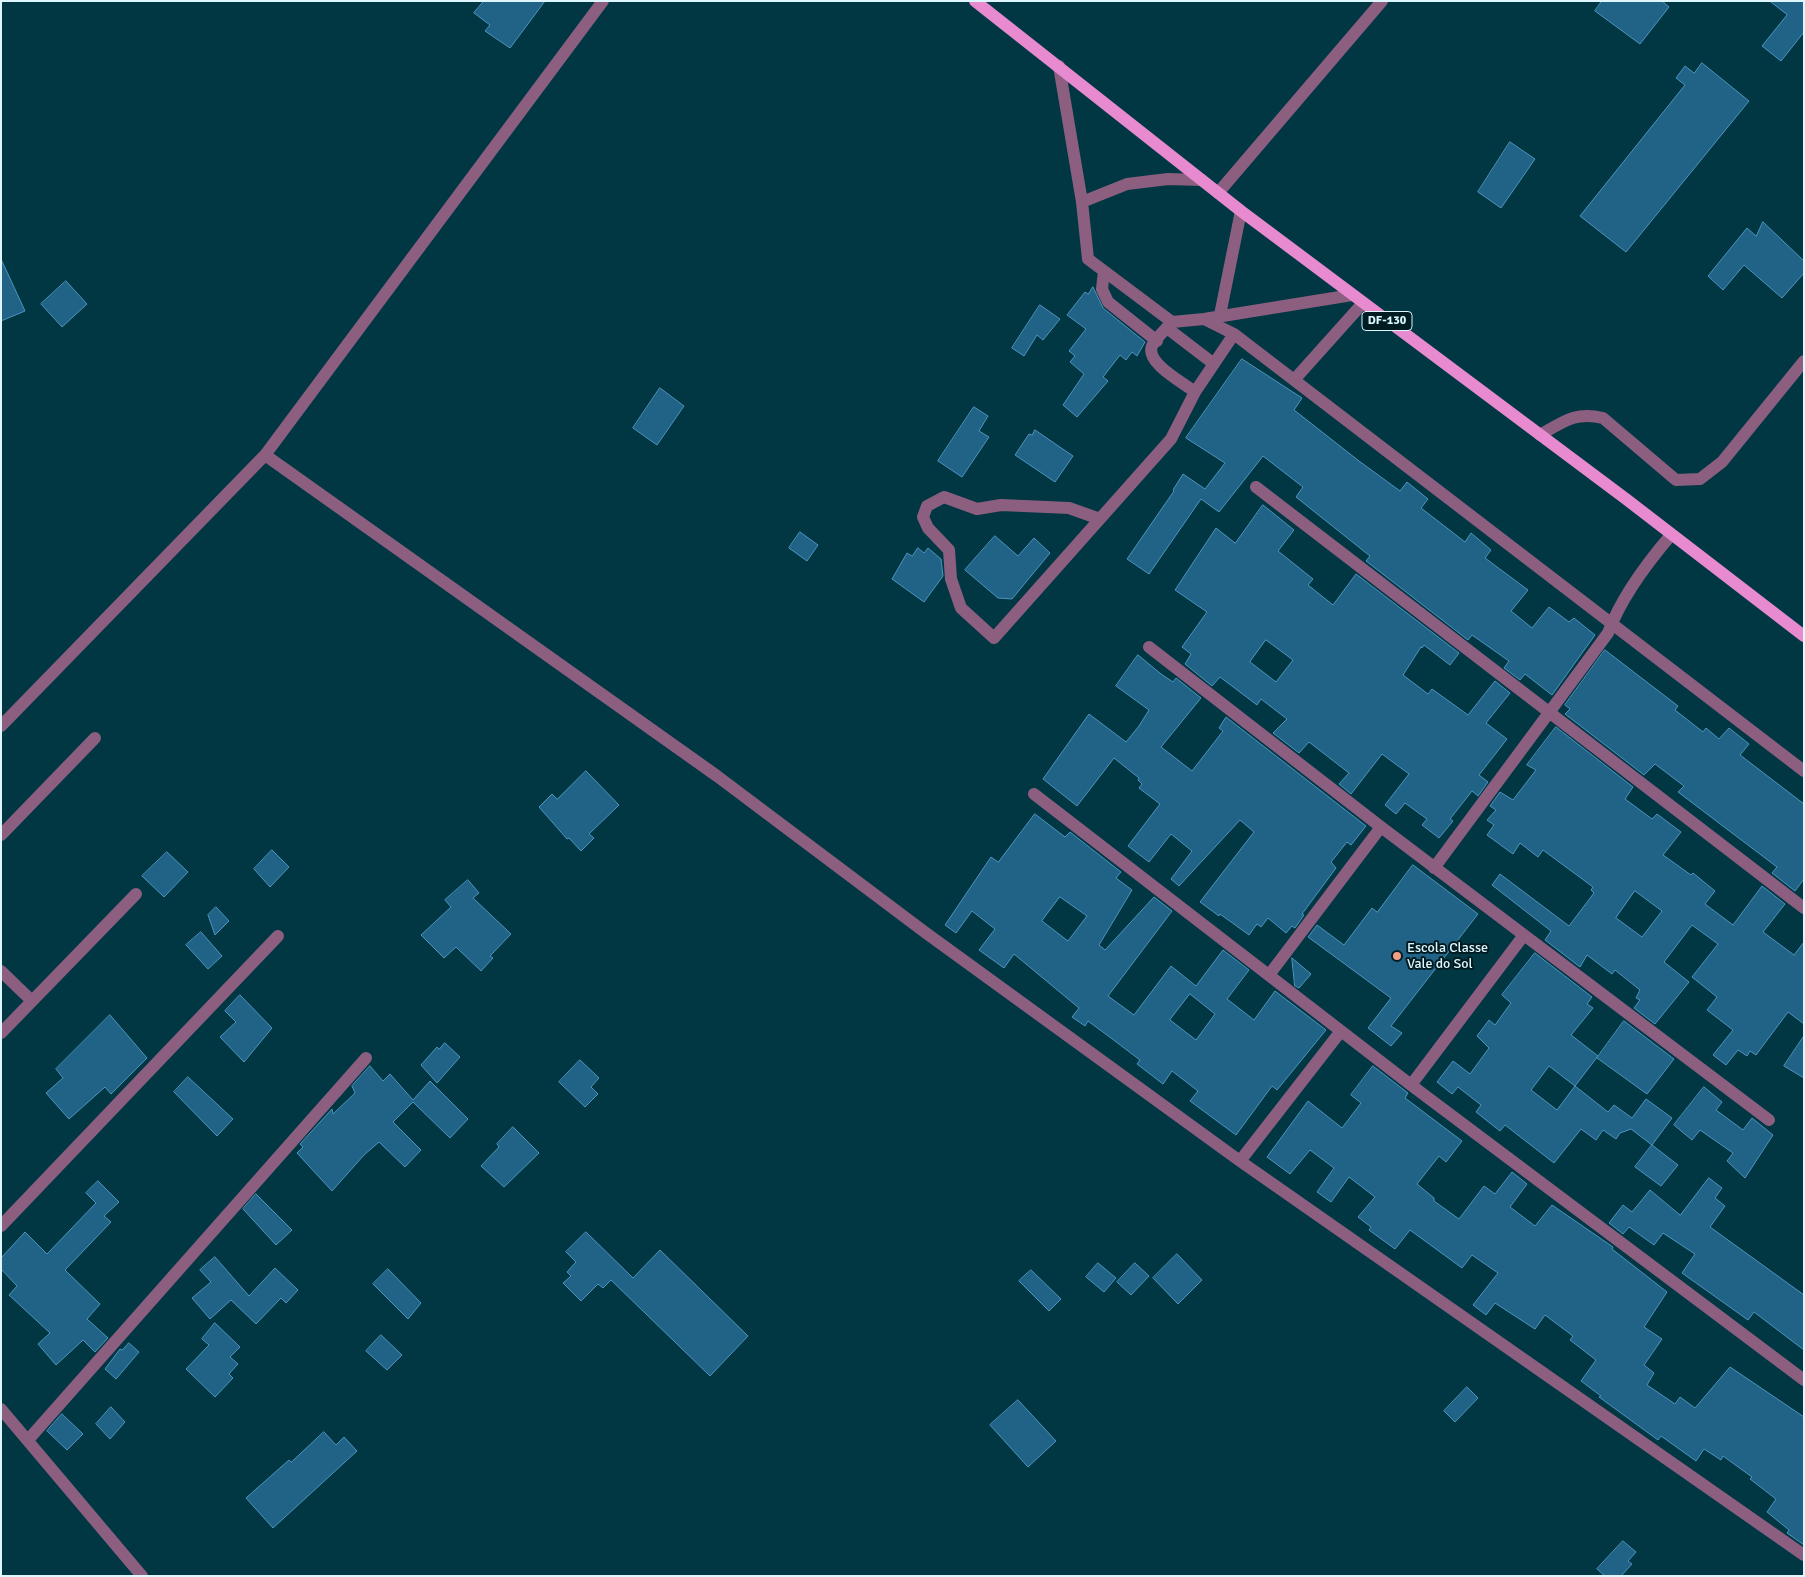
<!DOCTYPE html>
<html>
<head>
<meta charset="utf-8">
<style>
  body { margin:0 }
  #map { position:relative; width:1805px; height:1577px; overflow:hidden; background:#003743; font-family:Signika,sans-serif }
  canvas { display:block }
  .frame { position:absolute; inset:0; border:2px solid #def7fe; pointer-events:none }
</style>
</head>
<body>
<div id="map">
<canvas width="1805" height="1577"></canvas>
<div class="frame"></div>
</div>
<script>
const ctx = document.querySelector('canvas').getContext('2d');
ctx.lineJoin = 'round';
function paint(path, color) {
  ctx.fillStyle = color;
  ctx.fill(path, 'evenodd');
}
function stroke(path, color, width, dash) {
  ctx.strokeStyle = color;
  ctx.lineWidth = width;
  ctx.lineCap = dash ? 'butt' : 'round';
  ctx.setLineDash(dash || []);
  ctx.stroke(path);
}
function write(font, color, halo, rows, align = 'center') {
  ctx.font = font + ' Signika,sans-serif';
  ctx.lineWidth = 4;
  ctx.setLineDash([]);
  ctx.textBaseline = 'middle';
  ctx.strokeStyle = halo;
  ctx.fillStyle = color;
  for (const [text, x, y, turn = 0] of rows) {
    ctx.save();
    ctx.translate(x, y);
    ctx.rotate((+turn || 0) * Math.PI / 180);
    ctx.textAlign = isNaN(turn) ? turn : align;
    if (halo) ctx.strokeText(text, 0, 0);
    ctx.fillText(text, 0, 0);
    ctx.restore();
  }
}
const building = new Path2D(`
  M484,1H545L510,48L485,31L490,25L474,13Z
  M1602,1H1662L1669,7L1640,44L1595,11Z
  M1770,1H1804V32L1781,61L1762,46L1787,15Z
  M1702,63L1749,101L1626,252L1580,216L1685,85L1676,78L1685,66L1694,73Z
  M1510,142L1535,159L1501,208L1478,192Z
  M1763,222L1804,261V273L1782,298L1744,265L1723,290L1708,276L1747,228L1756,236Z
  M1,259L25,311L1,321Z
  M66,281L87,304L62,327L41,304Z
  M1093,287L1103,308L1145,342L1137,356L1132,352L1126,360L1120,355L1103,377L1108,381L1077,417L1063,405L1084,374L1070,362L1075,356L1069,351L1086,329L1067,315L1085,292L1088,294Z
  M1040,305L1060,319L1043,340L1037,335L1024,356L1012,348Z
  M1242,359L1302,398L1294,410L1359,461L1400,491L1407,482L1428,499L1421,508L1465,542L1471,533L1491,550L1485,558L1528,590L1511,611L1532,628L1549,607L1569,622L1574,618L1595,635L1552,695L1525,674L1520,680L1504,668L1509,661L1472,635L1468,640L1366,561L1370,556L1296,497L1303,487L1263,456L1219,512L1201,499L1149,574L1127,559L1174,491L1173,490L1183,474L1205,489L1225,463L1186,438Z
  M660,388L684,406L657,445L633,428Z
  M974,407L988,416L979,431L989,437L962,477L938,461Z
  M1035,430L1073,456L1055,482L1015,455L1029,434L1032,435Z
  M1263,505L1294,530L1278,551L1313,579L1308,585L1333,605L1356,574L1459,653L1450,665L1424,645L1422,648L1421,647L1403,675L1428,694L1432,689L1468,715L1495,681L1510,693L1486,723L1507,739L1479,775L1488,782L1478,796L1472,791L1450,819L1453,821L1439,838L1422,825L1427,819L1405,803L1396,814L1385,805L1409,774L1382,754L1351,794L1339,784L1349,773L1309,742L1299,753L1273,733L1287,719L1261,699L1257,705L1220,677L1212,686L1185,664L1191,654L1182,647L1207,612L1175,590L1216,528L1235,543ZM1266,640L1293,660L1276,682L1250,662Z
  M800,532L818,545L807,561L789,548Z
  M995,536L1018,556L1034,538L1050,553L1012,599L998,598L965,570Z
  M918,548L924,553L928,548L941,559L943,576L924,602L892,579L907,553L912,556Z
  M1605,650L1678,706L1675,710L1703,732L1706,728L1719,739L1729,728L1749,744L1740,755L1804,804V879L1795,891L1772,873L1777,867L1678,792L1684,786L1655,764L1644,775L1565,714L1570,709L1565,705Z
  M1138,655L1161,674L1173,682L1176,678L1201,698L1161,747L1192,771L1223,731L1219,728L1226,717L1366,826L1351,845L1347,842L1331,862L1336,868L1302,914L1304,915L1295,928L1292,926L1286,933L1268,918L1261,927L1257,924L1249,935L1220,914L1219,916L1200,902L1254,832L1240,820L1179,886L1171,879L1192,851L1171,834L1149,862L1128,846L1160,804L1139,788L1142,784L1138,780L1139,778L1114,758L1077,806L1043,779L1089,714L1126,742L1139,726L1149,710L1116,686Z
  M1556,727L1633,787L1625,799L1652,819L1657,814L1681,832L1663,855L1691,875L1693,873L1715,891L1705,904L1733,925L1762,886L1785,904L1763,932L1794,955L1804,942V1024L1788,1012L1756,1055L1750,1051L1747,1056L1738,1050L1726,1065L1713,1055L1733,1030L1707,1010L1717,997L1692,977L1718,944L1692,925L1664,962L1689,982L1655,1024L1634,1008L1640,1000L1636,998L1640,990L1615,970L1612,974L1587,955L1580,967L1545,940L1551,931L1492,885L1500,874L1569,926L1594,893L1591,890L1593,887L1543,850L1538,857L1520,843L1513,854L1487,835L1494,825L1487,820L1496,810L1490,806L1500,792L1513,800L1536,770L1527,765ZM1635,891L1662,911L1642,937L1616,918Z
  M586,771L619,805L589,834L594,838L581,851L569,838L567,839L539,807L552,794L557,799Z
  M1035,814L1065,837L1070,832L1121,872L1116,878L1132,890L1099,945L1105,950L1154,897L1172,911L1108,996L1134,1015L1171,966L1196,986L1223,950L1249,970L1227,999L1254,1020L1275,991L1326,1030L1277,1090L1272,1086L1236,1135L1190,1101L1198,1091L1172,1071L1163,1084L1137,1064L1140,1060L1115,1041L1088,1021L1085,1026L1072,1017L1079,1008L1014,954L1004,968L979,950L995,929L972,911L956,933L945,925L991,857L998,862ZM1060,897L1087,916L1068,941L1042,921ZM1190,994L1215,1014L1196,1040L1170,1020Z
  M272,850L289,867L270,887L254,869Z
  M167,852L188,872L164,897L142,876Z
  M1413,865L1478,914L1391,1026L1402,1033L1391,1046L1368,1028L1391,998L1308,937L1317,925L1344,945L1372,908L1377,912Z
  M468,880L479,893L473,898L511,934L490,956L493,958L481,971L456,947L444,958L421,935L451,907L445,900Z
  M216,907L229,921L215,935L208,915Z
  M201,932L222,956L208,969L186,945Z
  M1535,953L1592,997L1587,1004L1593,1008L1571,1035L1598,1056L1575,1086L1549,1066L1531,1090L1557,1110L1575,1086L1608,1112L1614,1105L1632,1118L1646,1099L1672,1118L1652,1145L1631,1129L1620,1133L1616,1139L1603,1130L1596,1140L1581,1129L1554,1163L1505,1125L1500,1131L1476,1112L1481,1105L1458,1087L1452,1094L1437,1082L1453,1061L1470,1074L1489,1048L1477,1036L1489,1020L1495,1025L1511,1003L1502,995Z
  M1292,958L1311,974L1299,988L1295,986Z
  M240,995L272,1028L244,1062L220,1037L236,1022L225,1011Z
  M110,1015L147,1058L111,1094L105,1087L69,1119L46,1093L63,1078L56,1069Z
  M1624,1021L1674,1059L1647,1094L1597,1058Z
  M1804,1036V1078L1784,1066Z
  M445,1043L460,1057L437,1083L421,1065L437,1047L439,1049Z
  M580,1060L599,1078L591,1087L598,1094L585,1107L559,1082Z
  M370,1066L383,1081L390,1074L413,1100L430,1081L468,1119L450,1138L413,1102L393,1122L421,1150L405,1167L379,1142L364,1155L332,1191L297,1153L303,1147L300,1144L332,1109L333,1114L355,1093L352,1086Z
  M1373,1066L1408,1093L1405,1098L1462,1141L1446,1162L1439,1156L1417,1184L1434,1198V1201L1459,1219L1484,1186L1495,1194L1512,1172L1527,1184L1510,1207L1535,1226L1552,1205L1613,1247L1612,1249L1667,1292L1644,1327L1662,1339L1644,1365L1654,1373L1647,1385L1675,1404L1680,1397L1695,1408L1730,1367L1804,1417V1545L1787,1533L1789,1530L1767,1512L1776,1499L1750,1479L1752,1477L1723,1456L1721,1460L1704,1449L1696,1461L1661,1436L1658,1440L1599,1397L1601,1396L1581,1381L1596,1360L1570,1340L1573,1336L1545,1315L1535,1329L1495,1303L1486,1315L1473,1305L1498,1273L1472,1255L1462,1268L1410,1230L1395,1249L1369,1230L1371,1227L1358,1217L1375,1197L1349,1177L1331,1202L1317,1192L1334,1168L1310,1150L1290,1174L1267,1157L1308,1101L1342,1128L1361,1103L1351,1095Z
  M188,1077L233,1119L217,1136L174,1092Z
  M1704,1087L1722,1102L1716,1110L1743,1130L1752,1118L1773,1135L1745,1178L1727,1161L1733,1153L1700,1130L1692,1140L1674,1125Z
  M513,1127L539,1153L504,1187L481,1166L499,1147L497,1144Z
  M1652,1145L1678,1165L1661,1186L1635,1167Z
  M1709,1178L1722,1188L1715,1198L1725,1206L1710,1227L1804,1295V1350L1754,1312L1748,1320L1682,1273L1695,1254L1663,1233L1654,1245L1629,1227L1623,1234L1609,1223L1623,1205L1632,1212L1650,1190L1680,1215Z
  M98,1181L119,1202L104,1216L111,1222L65,1270L100,1304L87,1319L108,1338L95,1352L83,1340L56,1365L38,1344L50,1333L9,1295L17,1286L1,1269V1258L25,1232L47,1254L96,1203L86,1193Z
  M256,1194L292,1230L276,1245L243,1209Z
  M586,1232L633,1278L660,1250L748,1336L710,1376L611,1280L603,1288L598,1284L581,1301L563,1283L571,1276L567,1272L576,1262L566,1252Z
  M1177,1254L1202,1280L1178,1304L1153,1278Z
  M215,1257L249,1296L275,1268L298,1290L286,1303L281,1298L256,1324L231,1300L210,1319L192,1298L211,1282L200,1270Z
  M1098,1263L1116,1278L1104,1292L1086,1277Z
  M1135,1263L1149,1276L1131,1295L1117,1282Z
  M388,1269L421,1303L408,1319L373,1284Z
  M1031,1270L1061,1299L1049,1311L1019,1281Z
  M215,1323L240,1347L230,1357L238,1364L229,1374L233,1378L215,1397L186,1369L209,1345L202,1339Z
  M381,1335L402,1355L387,1370L366,1351Z
  M129,1343L139,1352L116,1379L105,1369L120,1349L122,1350Z
  M1467,1387L1478,1398L1455,1422L1444,1411Z
  M1018,1400L1056,1441L1028,1467L990,1425Z
  M111,1407L125,1422L110,1439L96,1424Z
  M62,1414L83,1434L67,1450L47,1431Z
  M324,1432L336,1445L344,1437L357,1451L273,1528L246,1498L289,1460L291,1462Z
  M1623,1541L1636,1552L1628,1561L1632,1564L1621,1576H1605L1597,1569Z`);
const minor = new Path2D(`
  M1059,66L1082,202L1088,259L1172,322L1204,319L1352,295
  M1218,193L1382,1
  M1082,202L1127,184L1168,179L1202,180
  M1104,271L1102,289L1108,302L1157,341
  M1220,315L1241,211
  M1204,319L1234,334L1804,771
  M1172,322C1166,329 1156,338 1152,346C1145,363 1184,383 1195,392
  M1167,328L1214,364
  M1294,380L1363,303
  M1540,435C1563,422 1575,411 1603,418L1676,480L1700,479L1722,462L1804,361
  M265,455L717,776L926,933L1240,1161L1804,1555
  M1256,487L1804,908
  M1100,519L1069,508L1001,505L977,509L944,497L927,506L923,517L928,528L949,550L951,579L961,608L994,638L1171,439L1195,392L1234,334
  M1149,647L1381,827L1769,1120
  M1,726L265,455L603,1
  M1034,794L1411,1085L1804,1380
  M1,835L95,738
  M1434,868L1608,633C1621,598 1647,563 1671,535
  M1,971L32,1001
  M1269,975L1381,827
  M1,1033L136,894
  M1411,1085L1524,935
  M1240,1161L1341,1031
  M1,1226L278,936
  M1,1409L142,1576
  M28,1440L366,1058`);
const major = new Path2D(`
  M975,1L1241,211L1626,499L1804,636`);
const markers = [
  [1397,956,5,"#f49e86"]
];
const shields = [
  [1387,321,50]
];
const shieldNames = [
  ["DF-130",1387,321]
];
const poiNames = [
  ["Escola Classe",1407,948],
  ["Vale do Sol",1407,964]
];
paint(building, '#216386');
stroke(building, '#4d94be', 1);
stroke(minor, '#8c5f80', 12);
stroke(major, '#e78ad0', 12);
for (const [x, y, r, color] of markers) {
  const dot = new Path2D();
  dot.arc(x, y, r, 0, 2 * Math.PI);
  ctx.fillStyle = color;
  ctx.fill(dot);
  stroke(dot, '#001c23', 2);
}
for (const [x, y, w] of shields) {
  const box = new Path2D();
  box.roundRect(x - w / 2, y - 9.5, w, 19, 4);
  ctx.fillStyle = '#001c23';
  ctx.fill(box);
  stroke(box, '#def7fe', 1);
}
write('bold 12px', '#def7fe', null, shieldNames);
write('14px', '#def7fe', '#001c23', poiNames, 'left');
</script>
</body>
</html>
